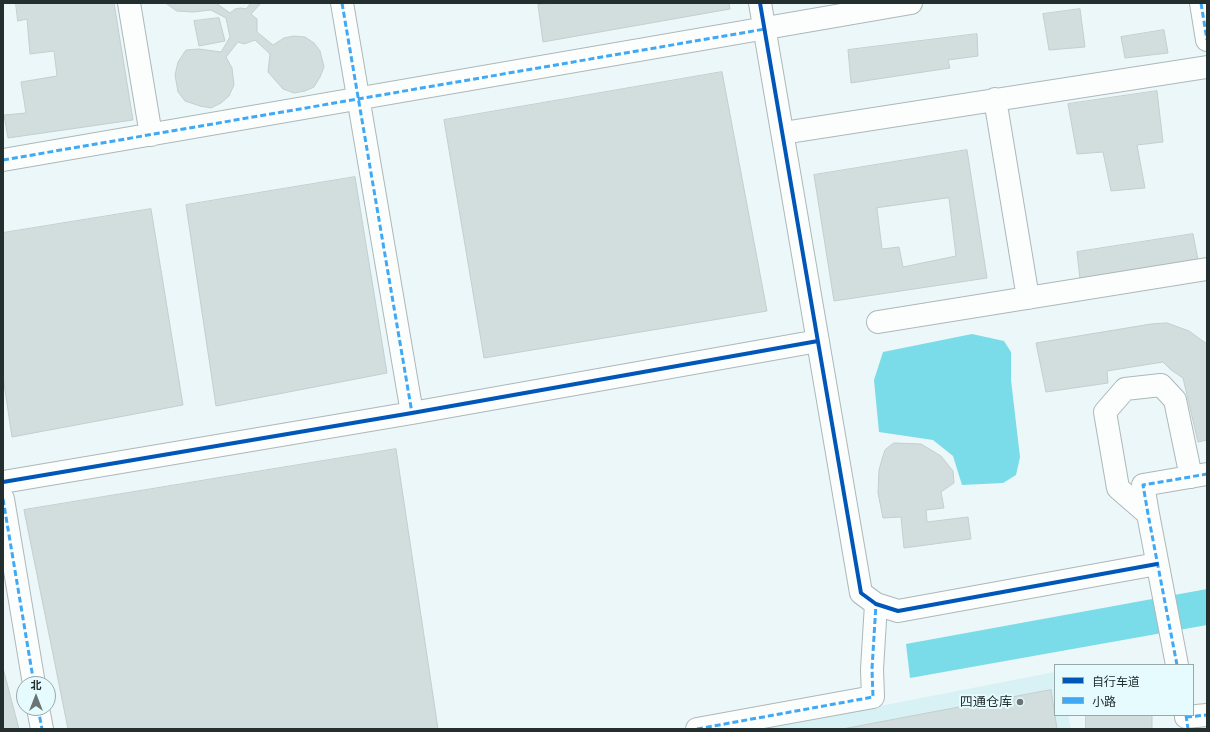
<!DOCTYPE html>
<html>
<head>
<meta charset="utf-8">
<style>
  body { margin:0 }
  #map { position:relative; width:1210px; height:732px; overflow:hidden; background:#ebf7f8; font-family:"Public Sans","Noto Sans SC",sans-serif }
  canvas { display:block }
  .frame { position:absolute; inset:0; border:4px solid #232e2f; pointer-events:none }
  .legend { position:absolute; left:1054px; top:664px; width:140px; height:52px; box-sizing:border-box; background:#e5fbfe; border:1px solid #97a9ab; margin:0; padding:5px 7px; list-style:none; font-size:12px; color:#232e2f }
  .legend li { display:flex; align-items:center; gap:8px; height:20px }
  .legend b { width:20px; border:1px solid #97a9ab }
  .north { position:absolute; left:16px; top:676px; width:40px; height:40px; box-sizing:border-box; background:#e5fbfe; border:1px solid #97a9ab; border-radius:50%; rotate:0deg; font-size:11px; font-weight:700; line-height:16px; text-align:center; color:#232e2f }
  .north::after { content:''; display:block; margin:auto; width:14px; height:18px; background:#697475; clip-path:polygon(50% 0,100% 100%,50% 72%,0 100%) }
</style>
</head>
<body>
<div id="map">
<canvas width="1210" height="732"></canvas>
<div class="frame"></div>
<ul class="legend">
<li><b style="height:5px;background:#0057b8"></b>自行车道</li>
<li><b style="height:5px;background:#3fa9f5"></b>小路</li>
</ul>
<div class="north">北</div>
</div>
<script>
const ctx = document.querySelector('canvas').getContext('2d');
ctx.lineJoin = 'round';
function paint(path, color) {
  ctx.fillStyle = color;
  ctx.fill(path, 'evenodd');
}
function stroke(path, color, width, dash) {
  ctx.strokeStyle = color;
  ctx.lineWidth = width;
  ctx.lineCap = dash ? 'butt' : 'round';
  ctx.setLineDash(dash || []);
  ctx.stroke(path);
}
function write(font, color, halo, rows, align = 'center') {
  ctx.font = font + ' "Public Sans","Noto Sans SC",sans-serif';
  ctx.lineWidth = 4;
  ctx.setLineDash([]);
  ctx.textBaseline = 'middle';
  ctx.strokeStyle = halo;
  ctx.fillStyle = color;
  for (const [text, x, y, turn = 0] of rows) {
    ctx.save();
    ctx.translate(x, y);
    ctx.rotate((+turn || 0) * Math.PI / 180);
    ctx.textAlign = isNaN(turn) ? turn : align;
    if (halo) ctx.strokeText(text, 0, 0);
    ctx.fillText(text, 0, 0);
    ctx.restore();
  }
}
const built = new Path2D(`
  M1055,672V715H1068L1071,729H762Z`);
const water = new Path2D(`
  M972,334L1004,341L1011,352V380L1020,457L1016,475L1003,483L962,485L953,456L933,440L879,432L874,380L883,352Z
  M1207,589V625L910,678L906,644Z`);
const building = new Path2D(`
  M16,3H114L133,120L8,138L4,115L26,113L21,82L57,76L54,51L30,54L27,19L18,21Z
  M166,3H216L230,13L235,9L241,8L246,9L251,3H261L251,14L257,19V32L273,45L284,38L294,36L305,37L314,43L320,51L324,67L320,77L314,87L305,91L294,93L283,89L268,72L270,54L255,40L244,44L238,42L226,57L232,68L234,85L229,96L221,103L211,108L200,106L185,101L178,92L175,75L178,62L186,50L199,49L221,52L230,37L226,18L211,10L193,12L177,11Z
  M551,3H729L730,9L543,42L538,5Z
  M1080,9L1085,47L1049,50L1043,14Z
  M219,18L225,41L199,46L194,21Z
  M1164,30L1168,53L1125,58L1121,37Z
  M977,34L978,56L948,60L950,68L851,83L848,50Z
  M722,72L767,311L484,358L444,120Z
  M1157,91L1163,142L1137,145L1145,188L1111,191L1103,152L1077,154L1068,104Z
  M967,150L987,278L834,301L814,175ZM949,198L956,256L903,267L899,247L882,249L877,208Z
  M355,177L387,373L216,406L186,205Z
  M151,209L183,405L12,437L3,377V233Z
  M1193,234L1198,260L1080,279L1077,252Z
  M1167,323L1189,331L1207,344V440L1198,442L1183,378L1171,370L1163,362L1107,371L1108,383L1046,392L1036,343L1151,324Z
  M894,443L921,444L941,456L953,471L954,483L941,492L944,508L926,510L927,522L968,517L971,539L904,548L901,517L883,518L878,493L879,470L882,459L885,450Z
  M396,449L438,729H68L24,510Z
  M3,668L19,729H3Z
  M1051,690L1057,729H843Z
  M1086,715H1152V729H1086Z`);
const minor = new Path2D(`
  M129,3L151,135
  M342,3L412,413
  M760,3L861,593L876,604L898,611L1157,564
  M1201,3L1207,40
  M995,99L1028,298
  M783,133L1207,67
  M3,160L911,3
  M878,322L1207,269
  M3,482L412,413L818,341
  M3,499L34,684
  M1148,514L1118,488L1105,412L1125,389L1161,385L1175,400L1191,477
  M1177,665L1148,514L1143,485L1207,474
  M38,708L42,729
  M1186,717L1207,715
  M697,729L873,697L872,669L876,604`);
const quiet = new Path2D(`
  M342,3L412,413
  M1201,3L1207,40
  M3,160L765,29
  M3,499L34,684
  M1177,665L1148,514L1143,485L1207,474
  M38,708L42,729
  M1186,715L1188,729
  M1186,717L1207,715
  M697,729L873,697L872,669L876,604`);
const cycleway = new Path2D(`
  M760,3L861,593L876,604L898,611L1157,564
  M3,482L412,413L818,341`);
const markers = [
  [1020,702,4,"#697475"]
];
const poiNames = [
  ["四通仓库",1012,702]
];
paint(built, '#d8f1f5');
paint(water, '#79dce8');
paint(building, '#d2ddde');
stroke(building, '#c3cecf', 1);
stroke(minor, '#adb8b9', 24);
stroke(minor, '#fcfefe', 22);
stroke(quiet, '#3fa9f5', 3, [6, 3]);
stroke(cycleway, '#0057b8', 4);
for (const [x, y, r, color] of markers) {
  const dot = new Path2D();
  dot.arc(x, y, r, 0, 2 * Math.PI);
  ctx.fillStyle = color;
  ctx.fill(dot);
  stroke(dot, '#e5fbfe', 1.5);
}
write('13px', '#232e2f', '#e5fbfe', poiNames, 'right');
</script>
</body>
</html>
